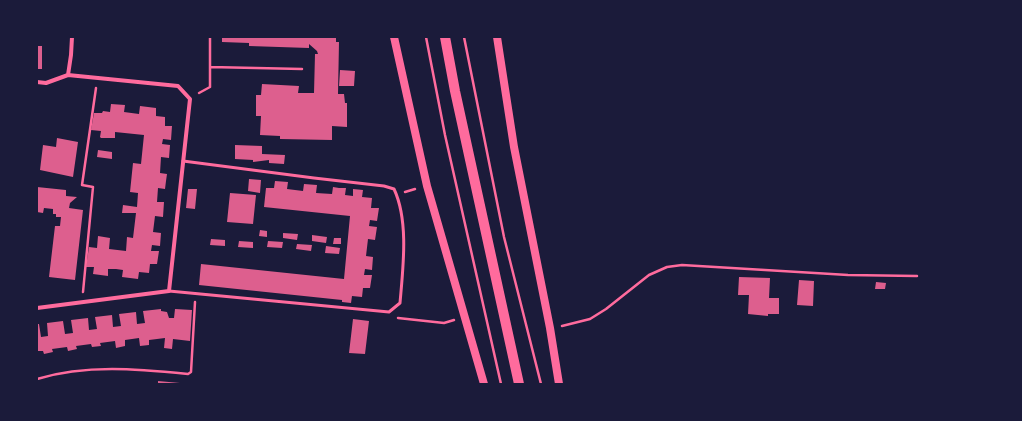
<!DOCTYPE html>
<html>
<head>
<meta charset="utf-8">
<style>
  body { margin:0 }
  #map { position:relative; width:1022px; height:421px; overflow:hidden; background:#1b1b3a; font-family:Overpass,sans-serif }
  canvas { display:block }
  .frame { position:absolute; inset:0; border:38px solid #1b1b3a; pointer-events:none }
</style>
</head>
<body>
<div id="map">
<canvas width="1022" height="421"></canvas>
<div class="frame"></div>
</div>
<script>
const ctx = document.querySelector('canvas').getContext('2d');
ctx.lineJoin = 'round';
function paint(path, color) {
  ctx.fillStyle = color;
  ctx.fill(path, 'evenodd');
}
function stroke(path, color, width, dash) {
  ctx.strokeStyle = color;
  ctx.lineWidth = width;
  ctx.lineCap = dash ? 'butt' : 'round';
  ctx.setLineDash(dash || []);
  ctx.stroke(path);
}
const building = new Path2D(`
  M222,37H336V42H339L338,94H344L345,103H347V127L332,126V140L280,139V136L260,135L261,116H256V95H261L262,84L299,86L298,93H314L315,54H318L317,51L309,44V48L249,46V43L222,42Z
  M37,46H42V69H37Z
  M340,70L355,71L354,86H339Z
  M111,104L125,105L124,112L139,114L140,106L156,108V116L165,117V126H172L171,140L163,139L162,144L170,145L169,158L161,157L160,173L167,174L166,181L165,189L158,188L157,202H164L163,217L155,216L153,232L161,233L160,246L152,245L151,251H159L157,264H150L149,273L139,272L138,279L122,277L123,270L116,269H108V276L93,274L94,267H86L89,247L97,248L98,236L110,238L109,249L126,251L127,237L133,238L136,213H122L123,205L137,207L138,193L130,192L133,163L141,164L144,135L115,132V138H101L100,137L101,131L91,130L94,113H102L103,111L110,112Z
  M57,138L78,142L73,177L40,170L43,145L56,147Z
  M235,145L262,146V154L285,155L284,164L269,163V160L253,162V160L235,159Z
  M98,150L112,152V159L97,157Z
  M249,179L261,180L260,193L248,191Z
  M275,181L288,182L287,189L303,191L304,184L317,185L316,193L332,194L333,187L339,188H346L345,195L353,196V189L363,190L362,197L372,198L371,208H379L377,221L370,220L369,226L377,227L375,240L368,239L366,256L373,257L372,270L365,269L364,275H372L370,288H363L362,297L352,296L351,303L342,302V300L199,285L201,264L344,279L350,216L264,207L266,188H274Z
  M37,187L66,190V196L77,197L70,203L69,208L83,210L75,280L49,277L55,226H60L61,217H56V214H53V209L44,208L43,213L37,212Z
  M188,189H197L195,209L186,208Z
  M230,193L256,195L253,224L227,222Z
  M260,230L267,231V237L259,236Z
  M283,233L298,234L297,240L283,238Z
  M312,235L327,237L326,243L312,241Z
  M334,238H341V244H333Z
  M211,239L225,240V246L210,245Z
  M239,241L253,242V248L238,247Z
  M268,241L283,242L282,248L267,247Z
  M297,244L312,245L311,251L296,249Z
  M326,246L340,248L339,254L325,253Z
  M739,277L770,278L769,298H779V314H768V316L748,314L749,295H738Z
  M799,280L814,281L813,306L797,305Z
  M876,282L886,283L885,289H875Z
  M161,309V311L167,312L169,318H174L175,309L192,310L190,341L173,339L172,349L164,348L165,338L149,340V345L140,346L139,338L125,340V346L116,348L115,341L100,343L101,346L92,347L91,344L76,346L77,349L68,351L67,347L52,349L53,352L44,354L43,351H37V324H39L41,337L48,336L47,323L63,321L65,334L73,333L71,320L88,318L89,330L97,329L95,317L112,315L113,327L121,326L119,314L136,312L137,324L145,323L143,311Z
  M353,319L369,321L365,354L349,353Z
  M158,381L180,383V384H158Z`);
const path = new Path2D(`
  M426,37L445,135L501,384
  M464,37L504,237L541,384
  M210,67L302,69
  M199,93L210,87V37
  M405,192L415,189
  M83,292L93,187L82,185L96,88
  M398,318L444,323L454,320
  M562,326L590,319L606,309L649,275L667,267L682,265L848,275L917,276
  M37,379C86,364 138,369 188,374L191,372L195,302`);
const service = new Path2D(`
  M169,291L389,312L400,303C403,268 409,221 394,189L384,186L314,178L183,161`);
const minor = new Path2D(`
  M37,82L46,83L68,75L71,55L72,37
  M37,308L169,291L190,99L178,86L68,75`);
const secondary = new Path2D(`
  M394,37L427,186L484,384
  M497,37L514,147L550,328L559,384`);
const primary = new Path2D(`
  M445,37L455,91L519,384`);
paint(building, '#dd5f8e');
stroke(path, '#ff6b9d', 2.5);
stroke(service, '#ff6b9d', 3);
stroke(minor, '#ff6b9d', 4);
stroke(secondary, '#ff6b9d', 8);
stroke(primary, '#ff6b9d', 10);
</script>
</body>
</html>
